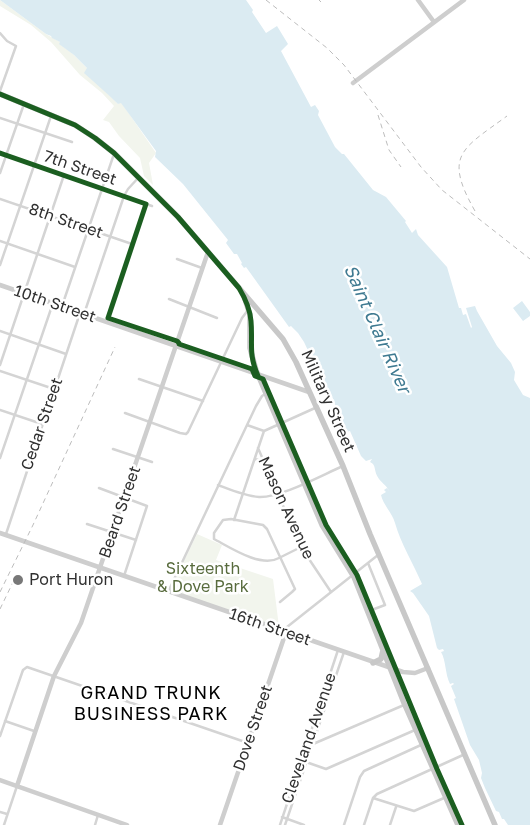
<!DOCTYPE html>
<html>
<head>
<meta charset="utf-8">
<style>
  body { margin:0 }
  canvas { display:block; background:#fff }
</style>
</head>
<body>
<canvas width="530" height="825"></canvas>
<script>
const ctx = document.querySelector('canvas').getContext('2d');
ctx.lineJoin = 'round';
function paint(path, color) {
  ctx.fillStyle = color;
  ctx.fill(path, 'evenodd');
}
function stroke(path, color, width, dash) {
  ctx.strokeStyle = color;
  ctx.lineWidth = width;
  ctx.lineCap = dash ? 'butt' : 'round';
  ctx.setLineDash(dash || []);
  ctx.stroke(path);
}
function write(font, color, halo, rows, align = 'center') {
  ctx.font = font + ' "Golos Text",sans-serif';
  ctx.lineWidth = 5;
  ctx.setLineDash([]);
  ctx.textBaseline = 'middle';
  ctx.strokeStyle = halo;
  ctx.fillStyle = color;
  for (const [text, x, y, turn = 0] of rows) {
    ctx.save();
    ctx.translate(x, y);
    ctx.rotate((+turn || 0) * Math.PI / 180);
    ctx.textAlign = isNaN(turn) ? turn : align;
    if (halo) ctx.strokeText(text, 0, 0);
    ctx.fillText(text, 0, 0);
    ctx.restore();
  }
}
const green = new Path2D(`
  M0,0L46,34L60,42V44L74,55L87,68L90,78L96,81L118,104L121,102L156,153L149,163L153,185L144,176L140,158L119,136L109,122L103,120L114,106L102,93L80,75L51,42L31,25L0,6Z
  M197,534L222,545L216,560L273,579L279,627L170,590Z`);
const water = new Path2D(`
  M0,0H246L253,10L252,12L266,33L277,26L288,44L281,51L311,107L315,105L319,111L318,115L335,147L342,154H344L373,190L386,197L406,221L405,222L412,233L416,229L418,235L447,267L459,308H461L463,315L466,314L471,328L472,327L466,308L475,306L477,311L497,346L511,363L515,372L514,380L523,395L530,398V825H508L504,819H502L499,812L496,811L485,788L481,778L482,773L479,760L470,745L454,699L456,698L451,686L454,684L453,683L450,684C445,674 446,660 441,652L444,651L443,649L439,650L437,648L429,616L413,593L410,591L422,584C413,563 401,544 395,523C392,512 383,505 381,495L386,492L384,490L387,488L389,491C387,486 383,484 379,479C373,471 377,465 370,462L372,459L366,461L361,456L350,431L346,432L344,430L332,396L327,391L304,342L298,333L291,326L289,327L246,267L244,268L241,264L242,263L237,254H234L226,243L228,240L183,184L155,157L156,151L121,103L118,104C107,93 95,83 84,73L87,68L74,55L59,44L60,42L52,38L51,36L46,34Z
  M522,301L530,312V316L523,321L513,308Z`);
const street = new Path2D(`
  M0,33L7,41L16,46L0,91
  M0,118L72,142
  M0,153L152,206
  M0,173L24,104
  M0,199L132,244
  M0,241L75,267
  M177,259L202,268
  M0,265L51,116
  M169,299L217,318
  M62,306L114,154
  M84,314L124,196L128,189L139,177
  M106,322L146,204
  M0,331L66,354
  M0,365L64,175
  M0,371L54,389
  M139,379L203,401
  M0,410L42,424
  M125,413L180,433L186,434L188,432L242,318L248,310
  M247,425L264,431L315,408
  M258,448L301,547L331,592
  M113,449L152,462
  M0,458L53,303
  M255,459L265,462
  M218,485C231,490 245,496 259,497C280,498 322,475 343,466
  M99,488L147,506L124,576
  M234,520L264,431
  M87,524L136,540
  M6,534L80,313
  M368,563L385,605L369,611
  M169,590L256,406L262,396L265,394
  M280,602L292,592L295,589L267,529L263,525L231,519L223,520L214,533V539C231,548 261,568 279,558L301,547
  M286,631L287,627L378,555
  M5,721L34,731
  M0,736L23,670L27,667L248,743
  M313,744L404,705
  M306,762L326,769L415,730
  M373,798L414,811L444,798
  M0,812L7,814
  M282,817L304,825
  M4,825L17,786
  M95,825L98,815
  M280,825L338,650
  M285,825L344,652
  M344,825L360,777L364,771L421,745
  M364,825L373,798L377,794L463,755
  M390,825L396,807`);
const secondary = new Path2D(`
  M418,0L434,22
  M353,83L464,0
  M0,285L309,392
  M0,533L403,672L415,673L428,668
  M0,780L127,825
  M17,786L54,676L81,623L208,252
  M220,825L286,632`);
const primary = new Path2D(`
  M0,94L75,125L95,138L114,153L178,217L283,339L296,362L343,466L370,534L495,825
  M244,296L250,315V348L256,370L322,525L354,577L404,703L458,825
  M373,663L381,659L383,650`);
const rail = new Path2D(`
  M266,0L327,48L344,65L421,167L442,190L530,259
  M319,0L321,2
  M378,115L389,150L401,167
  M475,211C443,155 462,149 507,116
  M0,592L33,525L115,347
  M0,609L16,576`);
const cycleway = new Path2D(`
  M0,94L75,125L95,138L114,153L178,217L239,288C245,298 250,309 251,321C253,344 248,353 258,376
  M0,153L146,204L108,318L177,341L179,343V344L252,369L255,376L263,379L326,525L357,575L437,769L462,825`);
const markers = [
  [18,580,6,"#787878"]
];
const streetNames = [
  ["7th Street",80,168,19],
  ["8th Street",66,221,19],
  ["10th Street",55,304,19],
  ["Military Street",328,401,66],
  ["Cedar Street",42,424,-71],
  ["Mason Avenue",286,508,65],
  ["Beard Street",120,512,-71],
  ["16th Street",270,627,19],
  ["Dove Street",253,728,-71],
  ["Cleveland Avenue",309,738,-71]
];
const parkNames = [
  ["Sixteenth",203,569],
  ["& Dove Park",203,587]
];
const poiNames = [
  ["Port Huron",29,580]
];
const waterNames = [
  ["Saint Clair River",377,329,66]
];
const neighbourhoodNames = [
  ["GRAND TRUNK",151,693],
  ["BUSINESS PARK",151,714]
];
paint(green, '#f2f5ed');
paint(water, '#dbebf2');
stroke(street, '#d4d4d4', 2.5);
stroke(secondary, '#cecece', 4.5);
stroke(primary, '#c8c8c8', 5.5);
stroke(rail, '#bcbcbc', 1, [5, 4]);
stroke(cycleway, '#1b5e20', 5);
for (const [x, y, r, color] of markers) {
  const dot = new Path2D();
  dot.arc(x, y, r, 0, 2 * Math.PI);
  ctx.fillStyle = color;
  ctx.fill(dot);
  stroke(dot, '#fff', 2);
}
write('16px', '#303030', '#fff', streetNames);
write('16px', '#586b3d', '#fff', parkNames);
write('16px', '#303030', '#fff', poiNames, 'left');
write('italic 18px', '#3f7a91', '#fff', waterNames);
ctx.letterSpacing = '1px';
write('18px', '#000', '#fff', neighbourhoodNames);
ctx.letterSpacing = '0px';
</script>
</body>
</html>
